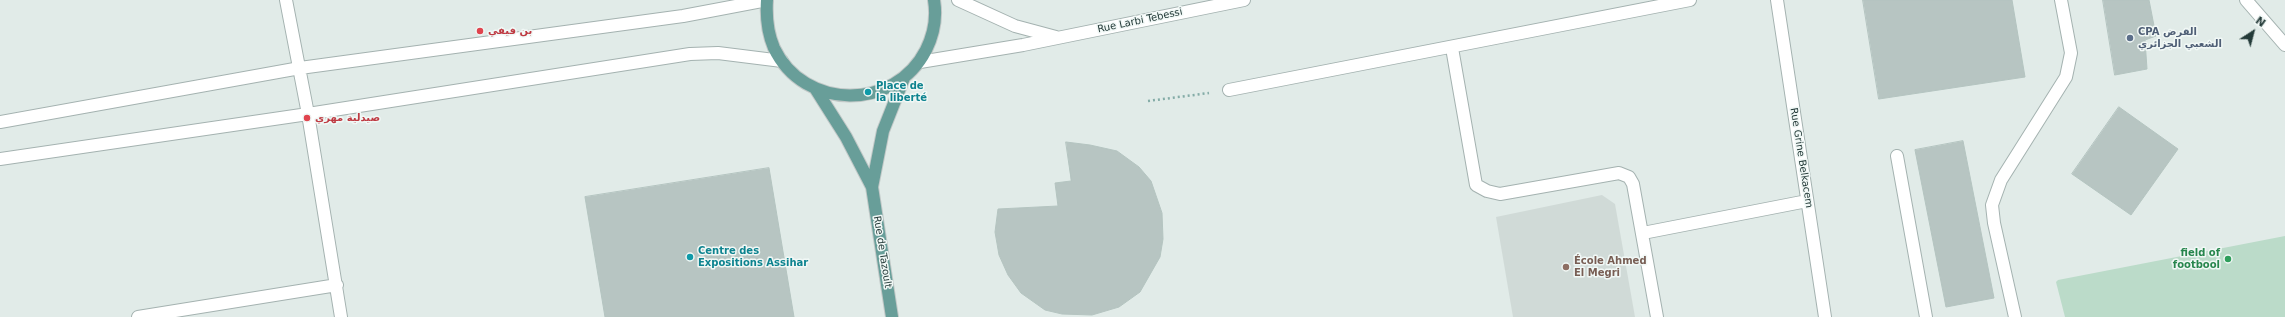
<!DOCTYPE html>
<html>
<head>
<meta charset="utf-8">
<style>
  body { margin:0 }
  #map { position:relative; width:2285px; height:317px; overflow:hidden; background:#e1ebe8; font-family:"DejaVu Sans",sans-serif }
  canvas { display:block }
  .north { position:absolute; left:2233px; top:12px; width:40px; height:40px; -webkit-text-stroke:3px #f1f8f6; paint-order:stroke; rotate:36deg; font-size:11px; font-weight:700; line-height:16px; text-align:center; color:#233a38 }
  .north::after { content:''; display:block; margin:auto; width:14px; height:18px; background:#233a38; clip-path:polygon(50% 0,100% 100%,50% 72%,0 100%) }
</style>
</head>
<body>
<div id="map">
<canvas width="2285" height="317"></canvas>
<div class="north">N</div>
</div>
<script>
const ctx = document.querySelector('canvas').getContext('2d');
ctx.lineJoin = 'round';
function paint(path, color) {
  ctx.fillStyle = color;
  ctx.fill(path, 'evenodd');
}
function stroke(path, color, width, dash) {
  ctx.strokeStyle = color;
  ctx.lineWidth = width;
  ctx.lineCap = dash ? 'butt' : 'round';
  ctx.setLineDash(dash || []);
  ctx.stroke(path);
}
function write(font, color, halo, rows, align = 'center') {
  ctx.font = font + ' "DejaVu Sans",Cairo,sans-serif';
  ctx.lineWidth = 3;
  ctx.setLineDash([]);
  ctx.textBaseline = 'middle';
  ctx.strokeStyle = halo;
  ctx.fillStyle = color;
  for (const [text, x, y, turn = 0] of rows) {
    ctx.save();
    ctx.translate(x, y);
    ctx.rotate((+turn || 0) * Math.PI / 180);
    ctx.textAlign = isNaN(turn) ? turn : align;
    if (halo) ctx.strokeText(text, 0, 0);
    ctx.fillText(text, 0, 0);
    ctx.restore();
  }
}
const built = new Path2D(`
  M1602,195L1615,204L1635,317H1513L1496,217Z`);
const green = new Path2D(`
  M2285,236V317H2065L2056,282L2058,280Z`);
const building = new Path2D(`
  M1863,0H2012L2025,77L1879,99Z
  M2103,0H2149L2156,36L2145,40L2147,69L2115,75Z
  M2119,107L2178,149L2131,215L2072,174Z
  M1963,141L1994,298L1946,307L1915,150Z
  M1066,142L1090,145L1117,151L1139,167L1151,181L1162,213L1163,239L1160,257L1140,292L1119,307L1092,315L1062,314L1045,310L1021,293L1008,275L999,255L995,232L998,209L1058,206L1055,183L1071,181Z
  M769,168L794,317H605L585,197Z`);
const path = new Path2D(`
  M1148,101L1209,93`);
const minor = new Path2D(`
  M286,0L308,114L341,317
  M958,0L1015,26L1056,37
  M1777,0L1825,317
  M2246,0L2285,45
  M1452,48L1476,185L1487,191L1500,194L1619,173L1629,177L1633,184L1657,317
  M920,62L1023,45L1244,0
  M1229,90L1690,0
  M0,122L300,68L683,16L767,0
  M1897,156L1926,317
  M0,159L308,114L690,54L718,53L782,61
  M1643,233L1807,201
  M138,317L337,285
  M2015,317L1994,223L1992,205L2001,180L2066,77L2071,53L2061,0`);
const major = new Path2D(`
  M767,0C766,16 767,32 774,48C804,111 895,111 926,50C934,34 937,18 934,0
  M815,88L846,137L872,187L892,317
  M872,187L883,131L904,78`);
const markers = [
  [480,31,4,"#e0444e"],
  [2130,38,4,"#5c6f8a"],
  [868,92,4,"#0f9aa8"],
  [307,118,4,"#e0444e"],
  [690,257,4,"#0f9aa8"],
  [2228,259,4,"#2e9e5b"],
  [1566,267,4,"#8d6e63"]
];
const streetNames = [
  ["Rue Larbi Tebessi",1140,21,-12],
  ["Rue Grine Belkacem",1801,158,81],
  ["Rue de Tazoult",882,252,81]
];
const healthNames = [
  ["بن فيفي",488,31],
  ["صيدلية مهري",315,118]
];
const serviceNames = [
  ["CPA القرض",2138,32],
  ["الشعبي الجزائري",2138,44]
];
const cultureNames = [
  ["Place de",876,86],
  ["la liberté",876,98],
  ["Centre des",698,251],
  ["Expositions Assihar",698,263]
];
const leisureNames = [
  ["field of",2220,253],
  ["footbool",2220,265]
];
const educationNames = [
  ["École Ahmed",1574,261],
  ["El Megri",1574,273]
];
paint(built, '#d0dad7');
paint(green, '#bbdbc9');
paint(building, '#b7c5c2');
stroke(building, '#b4c4c0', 1);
stroke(minor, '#a4b2b0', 14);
stroke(major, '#c1c8c7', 14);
stroke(path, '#84aca7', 2.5, [2, 3]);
stroke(minor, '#fff', 12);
stroke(major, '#689e99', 12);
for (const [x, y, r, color] of markers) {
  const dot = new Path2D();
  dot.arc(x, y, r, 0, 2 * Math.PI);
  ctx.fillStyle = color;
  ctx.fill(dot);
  stroke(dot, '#f1f8f6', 1.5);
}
write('10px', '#233a38', '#f1f8f6', streetNames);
write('bold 10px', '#be3a42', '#f1f8f6', healthNames, 'left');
write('bold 10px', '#4e5e75', '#f1f8f6', serviceNames, 'left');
write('bold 10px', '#0d838f', '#f1f8f6', cultureNames, 'left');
write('bold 10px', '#27864d', '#f1f8f6', leisureNames, 'right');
write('bold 10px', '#785e54', '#f1f8f6', educationNames, 'left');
</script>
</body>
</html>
